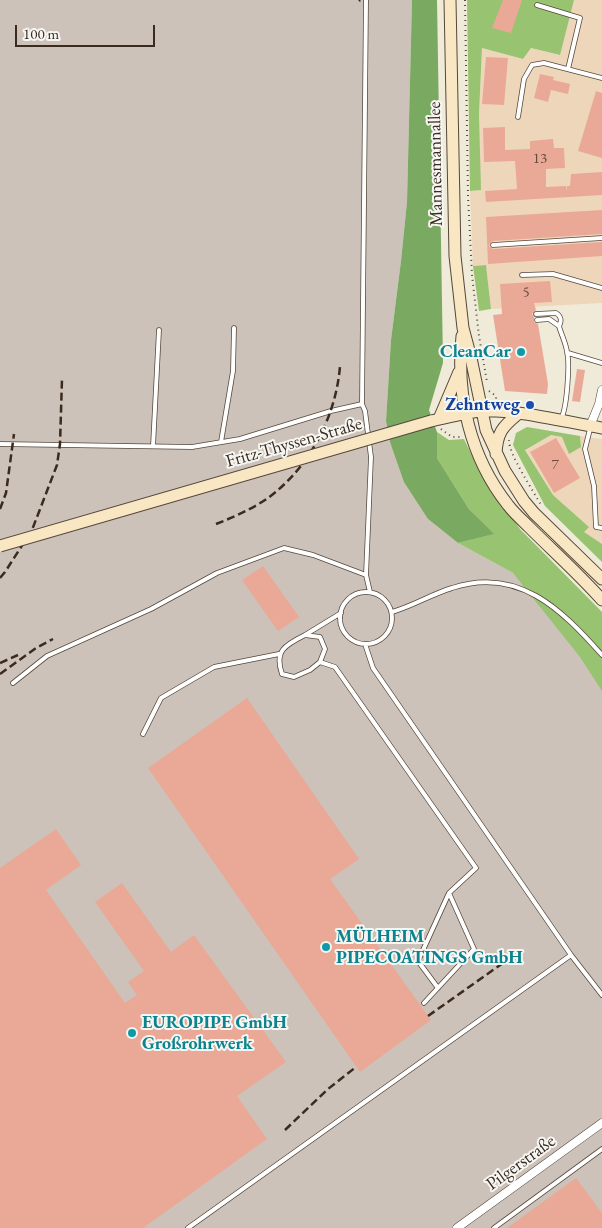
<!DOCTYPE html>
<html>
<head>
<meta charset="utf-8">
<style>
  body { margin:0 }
  #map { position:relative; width:602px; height:1228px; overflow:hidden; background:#efebd8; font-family:"EB Garamond",serif }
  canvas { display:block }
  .scale { position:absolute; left:15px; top:25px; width:140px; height:22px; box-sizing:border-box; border:2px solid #3b2a1e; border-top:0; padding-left:6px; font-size:15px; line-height:18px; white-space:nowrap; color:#3b2a1e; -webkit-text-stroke:4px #f6f6f2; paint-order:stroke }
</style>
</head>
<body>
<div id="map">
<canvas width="602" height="1228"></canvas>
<div class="scale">100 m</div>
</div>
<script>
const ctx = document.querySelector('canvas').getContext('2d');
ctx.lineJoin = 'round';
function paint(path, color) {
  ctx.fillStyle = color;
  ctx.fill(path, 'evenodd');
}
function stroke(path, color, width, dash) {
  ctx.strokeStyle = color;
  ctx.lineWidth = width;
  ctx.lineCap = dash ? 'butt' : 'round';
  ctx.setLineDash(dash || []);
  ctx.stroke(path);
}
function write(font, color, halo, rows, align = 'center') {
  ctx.font = font + ' "EB Garamond",serif';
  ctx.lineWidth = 4;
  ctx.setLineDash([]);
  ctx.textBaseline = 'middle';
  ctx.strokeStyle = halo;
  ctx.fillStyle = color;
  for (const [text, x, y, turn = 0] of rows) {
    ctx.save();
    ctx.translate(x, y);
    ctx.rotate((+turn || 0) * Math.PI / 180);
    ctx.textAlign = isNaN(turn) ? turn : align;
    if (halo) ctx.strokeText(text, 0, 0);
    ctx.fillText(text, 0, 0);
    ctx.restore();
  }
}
const built = new Path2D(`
  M574,0H602V303L491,309L486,265L473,266L470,191L480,190L479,114L482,48L523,59L531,48L559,55Z
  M551,435L562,437L581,447L580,436L602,439V544L583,532L588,526L553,495L525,449Z`);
const industrial = new Path2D(`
  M0,0H412L407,202L401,261L391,340L386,421L390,442L428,519L458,543L513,573L602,642V1228H0Z`);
const green = new Path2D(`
  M467,0H574L560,55L531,48L523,59L482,48L479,114L481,190L470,191Z
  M486,265L491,309L479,311L473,266Z
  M527,427L580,436L581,447L569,454L562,437L551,435L525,450L553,495L589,527L584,532L602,544V562L545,506L513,445L516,433Z
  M437,432L449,440L464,439L482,476L520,529L602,612V691L580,657L513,573L458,543L493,534L469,509L437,458Z`);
const forest = new Path2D(`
  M412,0H437L443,363L429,410L437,432V458L469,509L494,534L458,543L428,519L404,482L390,442L386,421L391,340L401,261L407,202Z`);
const building = new Path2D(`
  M503,0H522L511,33L492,28Z
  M486,57L508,58L504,105L482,104Z
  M540,74L554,77L553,80L570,84L568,94L551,90L548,102L534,98Z
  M596,91L602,93V158L578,151Z
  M505,127V150L530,149V141L553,139L554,148H564L565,168L546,169V187L566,186V191L567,186H570L571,174L602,172V195L486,202L485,191L517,189L515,161L484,162L483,128Z
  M602,210V234L493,241L489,245L490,247L493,249L602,242V256L488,264L486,217Z
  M550,281L552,302L534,303L536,310L532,314L534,317V322L538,324L548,384L547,394L505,391L493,315L502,314L500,284Z
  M577,369L585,370L580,402L572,401Z
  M556,438L580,478L554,493L530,452Z
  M263,566L299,617L278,631L242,580Z
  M247,698L359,859L330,879L431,1020L360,1072L148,768Z
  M56,829L81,865L46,890L125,1003L137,995L128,982L144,971L95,902L122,883L171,952L194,935L286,1062L237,1096L267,1139L143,1228H0V868Z
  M576,1178L602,1213V1228H507Z`);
const path = new Path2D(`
  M465,0L468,196L472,275L479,336L487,382
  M489,391L496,396V402
  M441,429L452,437H462
  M509,440C508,453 534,492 541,505`);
const lane = new Path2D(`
  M537,5L580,18L568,69
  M518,117L524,79L532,65L544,63L602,78
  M493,245L602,238
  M522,275L553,274L602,288
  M536,314L556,313C561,316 562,321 559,326C561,334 566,343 567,352C570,364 567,408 561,419
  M537,320L549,319L559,326
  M568,353L602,363
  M362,404L366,0
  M590,429L585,449L594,486L596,527L602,528
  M221,442L233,371L234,328
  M0,444L192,447L240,439L331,411L362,404L365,411L371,457L366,575L370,592
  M153,446L159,330
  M340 618a26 26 0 1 1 52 0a26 26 0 1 1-52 0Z
  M392,612C413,606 432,594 452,588C518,566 561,609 602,655
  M305,635L320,637L325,649L320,662L310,670L294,677L282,674C274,651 285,645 305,635Z
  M305,635L341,613
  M320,662L335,667L476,868L449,893L474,949L424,1003
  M13,683L47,656L151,609L217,573L284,548L313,555L366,575
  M143,734L161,698L214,667L279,654
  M571,955L602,995
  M438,988L418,961L449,893
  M188,1228L571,955L373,668L365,644
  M494,1228L602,1149`);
const street = new Path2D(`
  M590,426L599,404L602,390
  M457,1228L602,1123`);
const secondary = new Path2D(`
  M450,0L455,256L463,328L471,358L486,430L505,471L524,501L534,513L602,579
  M462,336C456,396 470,457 508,505C514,513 522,520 529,527C553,551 579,574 602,600
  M439,419L459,372
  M431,421C448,417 464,413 480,411C517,409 565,422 602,428
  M496,454C497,433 502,427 518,414`);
const rail = new Path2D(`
  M359,1L360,0
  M0,509L6,493L14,434
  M216,524C234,517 252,509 268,498C309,468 336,417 340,366
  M0,578L5,572L32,530L57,465L60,444L62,379
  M0,663L18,655
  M0,674L36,648L53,639
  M428,1016L503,963
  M285,1130L328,1089L356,1067`);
const secondaryBridge = new Path2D(`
  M0,546L431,421`);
const markers = [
  [521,352,5,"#0f9aa8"],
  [530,405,5,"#1a4fb4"],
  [326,947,5,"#0f9aa8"],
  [132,1033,5,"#0f9aa8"]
];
const numberNames = [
  ["13",540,159],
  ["5",526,293],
  ["7",555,465]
];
const streetNames = [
  ["Mannesmannallee",436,164,-91],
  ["Fritz-Thyssen-Straße",294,443,-16],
  ["Pilgerstraße",521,1163,-36]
];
const cultureNames = [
  ["CleanCar",511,352,"right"],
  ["MÜLHEIM",336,937],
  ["PIPECOATINGS GmbH",336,958],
  ["EUROPIPE GmbH",142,1023],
  ["Großrohrwerk",142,1044]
];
const transitNames = [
  ["Zehntweg",520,405]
];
paint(built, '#eed6bb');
paint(industrial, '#ccc2b9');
paint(green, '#98c370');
paint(forest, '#7aa962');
paint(building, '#eaa997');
stroke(lane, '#56473a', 5.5);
stroke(street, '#56473a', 9);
stroke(secondary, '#56473a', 13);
stroke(path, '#56473a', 2, [1, 4]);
stroke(lane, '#fff', 4);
stroke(street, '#fff', 8);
stroke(secondary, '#f9e7c3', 11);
stroke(rail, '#3b2a1e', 2.5, [8, 4]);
stroke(secondaryBridge, '#56473a', 13, []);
stroke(secondaryBridge, '#f9e7c3', 11);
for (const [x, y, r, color] of markers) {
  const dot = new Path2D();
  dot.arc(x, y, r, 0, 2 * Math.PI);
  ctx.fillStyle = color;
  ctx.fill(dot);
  stroke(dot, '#f6f6f2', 2);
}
write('15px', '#674a3c', null, numberNames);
write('18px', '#3b2a1e', '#f6f6f2', streetNames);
write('bold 18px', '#0d838f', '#f6f6f2', cultureNames, 'left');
write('bold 18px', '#164399', '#f6f6f2', transitNames, 'right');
</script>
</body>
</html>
